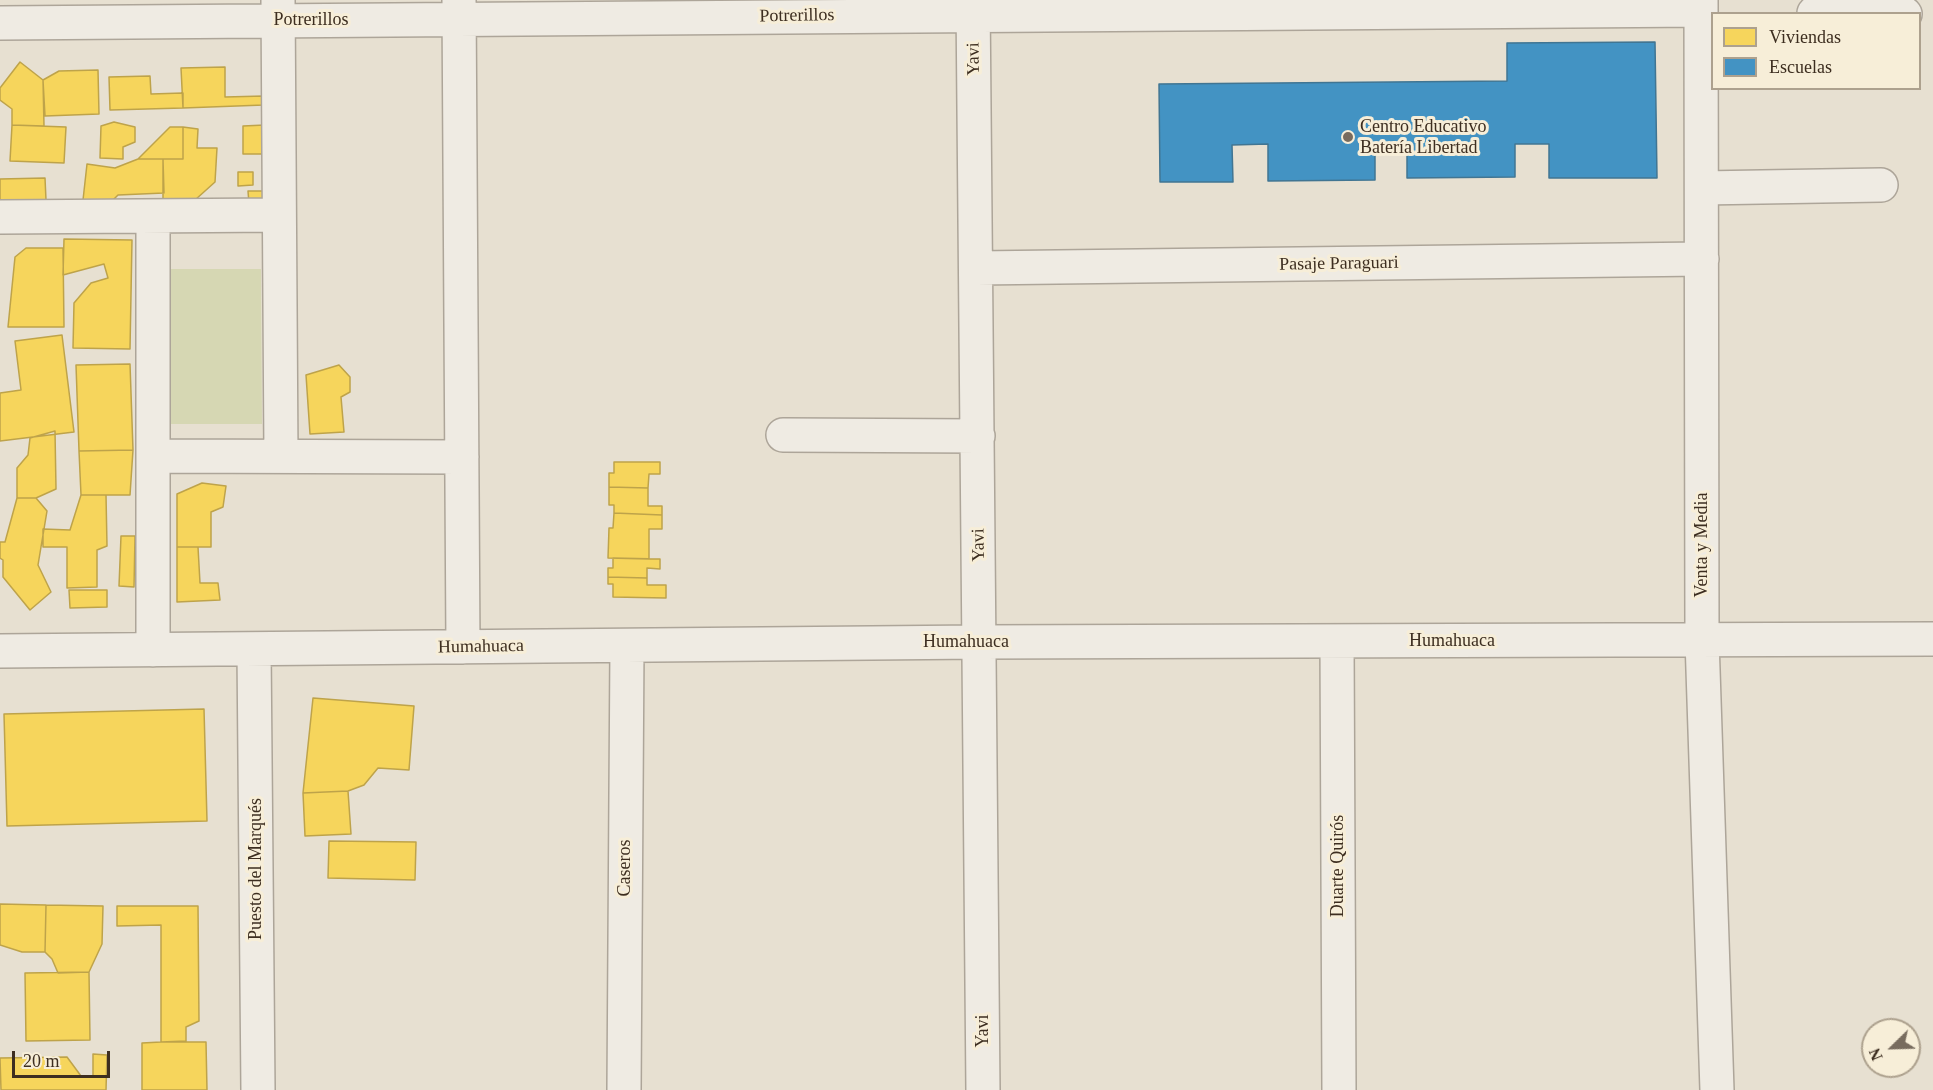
<!DOCTYPE html>
<html>
<head>
<meta charset="utf-8">
<style>
  body { margin:0 }
  #map { position:relative; width:1933px; height:1090px; overflow:hidden; background:#e7e0d1; font-family:Georgia,serif }
  canvas { display:block }
  .legend { position:absolute; left:1711px; top:12px; width:210px; height:78px; box-sizing:border-box; background:#f7eed8; border:2px solid #ada18e; margin:0; padding:8px 10px; list-style:none; font-size:18px; color:#3d2e20 }
  .legend li { display:flex; align-items:center; gap:12px; height:30px }
  .legend b { width:30px; border:2px solid #ada18e }
  .north { position:absolute; left:1861px; top:1018px; width:60px; height:60px; box-sizing:border-box; background:#f7eed8; border:2px solid #ada18e; border-radius:50%; rotate:247deg; font-size:16px; font-weight:700; line-height:24px; text-align:center; color:#3d2e20 }
  .north::after { content:''; display:block; margin:auto; width:21px; height:27px; background:#786c5e; clip-path:polygon(50% 0,100% 100%,50% 72%,0 100%) }
  .scale { position:absolute; left:12px; top:1051px; width:98px; height:27px; box-sizing:border-box; border:3px solid #3d2e20; border-top:0; padding-left:8px; font-size:18px; line-height:21px; white-space:nowrap; color:#3d2e20; -webkit-text-stroke:4px #f7eed8; paint-order:stroke }
</style>
</head>
<body>
<div id="map">
<canvas width="1933" height="1090"></canvas>
<ul class="legend">
<li><b style="height:16px;background:#f6d55c"></b>Viviendas</li>
<li><b style="height:16px;background:#4393c3"></b>Escuelas</li>
</ul>
<div class="north">N</div>
<div class="scale">20 m</div>
</div>
<script>
const ctx = document.querySelector('canvas').getContext('2d');
ctx.lineJoin = 'round';
function paint(path, color) {
  ctx.fillStyle = color;
  ctx.fill(path, 'evenodd');
}
function stroke(path, color, width, dash) {
  ctx.strokeStyle = color;
  ctx.lineWidth = width;
  ctx.lineCap = dash ? 'butt' : 'round';
  ctx.setLineDash(dash || []);
  ctx.stroke(path);
}
function write(font, color, halo, rows, align = 'center') {
  ctx.font = font + ' Georgia,serif';
  ctx.lineWidth = 6;
  ctx.setLineDash([]);
  ctx.textBaseline = 'middle';
  ctx.strokeStyle = halo;
  ctx.fillStyle = color;
  for (const [text, x, y, turn = 0] of rows) {
    ctx.save();
    ctx.translate(x, y);
    ctx.rotate((+turn || 0) * Math.PI / 180);
    ctx.textAlign = isNaN(turn) ? turn : align;
    if (halo) ctx.strokeText(text, 0, 0);
    ctx.fillText(text, 0, 0);
    ctx.restore();
  }
}
const green = new Path2D(`
  M170,269H261L262,424H171Z`);
const homes = new Path2D(`
  M20,62L43,80L44,126L12,125V109L0,100V88Z
  M225,67V97L264,96V105L183,108L181,68Z
  M98,70L99,114L45,116L43,80L59,71Z
  M150,76L151,94L183,93V108L110,110L109,77Z
  M114,122L135,127V142L123,147V159L100,158L101,126Z
  M12,125L66,127L64,163L10,161Z
  M265,125V154H243V126Z
  M170,127H183V159H138Z
  M183,127L198,129L197,148H217L215,182L195,200L163,199V159H183Z
  M138,159H163L164,193L118,195L110,203L83,200L87,164L115,168Z
  M238,172H253V185L238,186Z
  M45,178L46,200L0,201V179Z
  M248,191H264L265,204H249Z
  M64,239L132,240L130,349L73,348L74,303L91,283L108,278L104,264L63,275Z
  M26,248H63L64,327H8L15,257Z
  M62,335L74,432L0,441V393L21,390L15,341Z
  M130,364L133,450L79,451L76,365Z
  M339,365L350,377V392L341,397L344,432L310,434L306,375Z
  M55,431L56,489L36,498H17V468L28,455L30,438Z
  M133,450L130,495H81L79,451Z
  M614,462H660V474H649L648,488L609,487V473H614Z
  M202,483L226,486L223,507L211,512V547H177V494Z
  M609,487L648,488V506H662V515L614,513V505H609Z
  M81,495H106L107,546L97,550V587L67,588V547H43V529L70,530Z
  M17,498H36L47,511L38,565L51,592L30,610L3,577V560L0,558V542H5Z
  M614,513L662,515V529H649V559L608,558L609,528H613Z
  M121,536H135L134,587L119,586Z
  M177,547H198L200,583H218L220,600L177,602Z
  M613,558L660,559V569L647,568V578L608,577V568H613Z
  M608,577L647,578V585H666V598L613,597V584H608Z
  M69,590H107V607L70,608Z
  M313,698L414,706L409,770L378,768L364,785L348,791L303,793Z
  M204,709L207,821L7,826L4,714Z
  M348,791L351,834L305,836L303,793Z
  M329,841L416,842L415,880L328,878Z
  M0,904L46,905L45,952H22L0,945Z
  M46,905L103,906L102,944L89,972L58,973L52,959L45,952Z
  M117,906H198L199,1021L186,1027V1041L161,1042V925L117,926Z
  M89,972L90,1040L26,1041L25,973Z
  M161,1042H206L207,1090H142V1043Z
  M93,1054L107,1055L106,1090H1L0,1058L67,1057L81,1076H93Z`);
const schools = new Path2D(`
  M1655,42L1657,178H1549V144H1515V177L1407,178V144H1375V180L1268,181V144L1232,145L1233,182H1160L1159,84L1507,81V43Z`);
const minor = new Path2D(`
  M278,0L281,456
  M459,0L463,647
  M973,0L983,1090
  M1701,0L1702,640L1717,1090
  M1814,13L1905,14
  M0,23L1701,10
  M1702,188L1881,185
  M153,216V650
  M0,217L279,215
  M977,268L1702,259
  M783,435L978,436
  M153,456L462,457
  M1337,641L1339,1090
  M254,649L258,1090
  M0,651L980,642L1933,639
  M624,1090L627,646`);
const markers = [
  [1348,137,6,"#786c5e"]
];
const streetNames = [
  ["Potrerillos",797,16,-1],
  ["Potrerillos",311,20],
  ["Yavi",974,59,-91],
  ["Pasaje Paraguari",1339,264,-1],
  ["Yavi",979,545,-91],
  ["Venta y Media",1702,545,-90],
  ["Humahuaca",1452,641],
  ["Humahuaca",966,642],
  ["Humahuaca",481,647,-1],
  ["Duarte Quirós",1338,866,-90],
  ["Caseros",625,868,-90],
  ["Puesto del Marqués",256,869,-90],
  ["Yavi",983,1031,-90]
];
const poiNames = [
  ["Centro Educativo",1360,127],
  ["Batería Libertad",1360,148]
];
paint(green, '#d6d7b3');
paint(homes, '#f6d55c');
stroke(homes, '#bea34a', 1.5);
paint(schools, '#4393c3');
stroke(schools, '#417592', 1.5);
stroke(minor, '#ada599', 36);
stroke(minor, '#efebe3', 33);
for (const [x, y, r, color] of markers) {
  const dot = new Path2D();
  dot.arc(x, y, r, 0, 2 * Math.PI);
  ctx.fillStyle = color;
  ctx.fill(dot);
  stroke(dot, '#f7eed8', 2);
}
write('18px', '#3d2e20', '#f7eed8', streetNames);
write('18px', '#3d2e20', '#f7eed8', poiNames, 'left');
</script>
</body>
</html>
